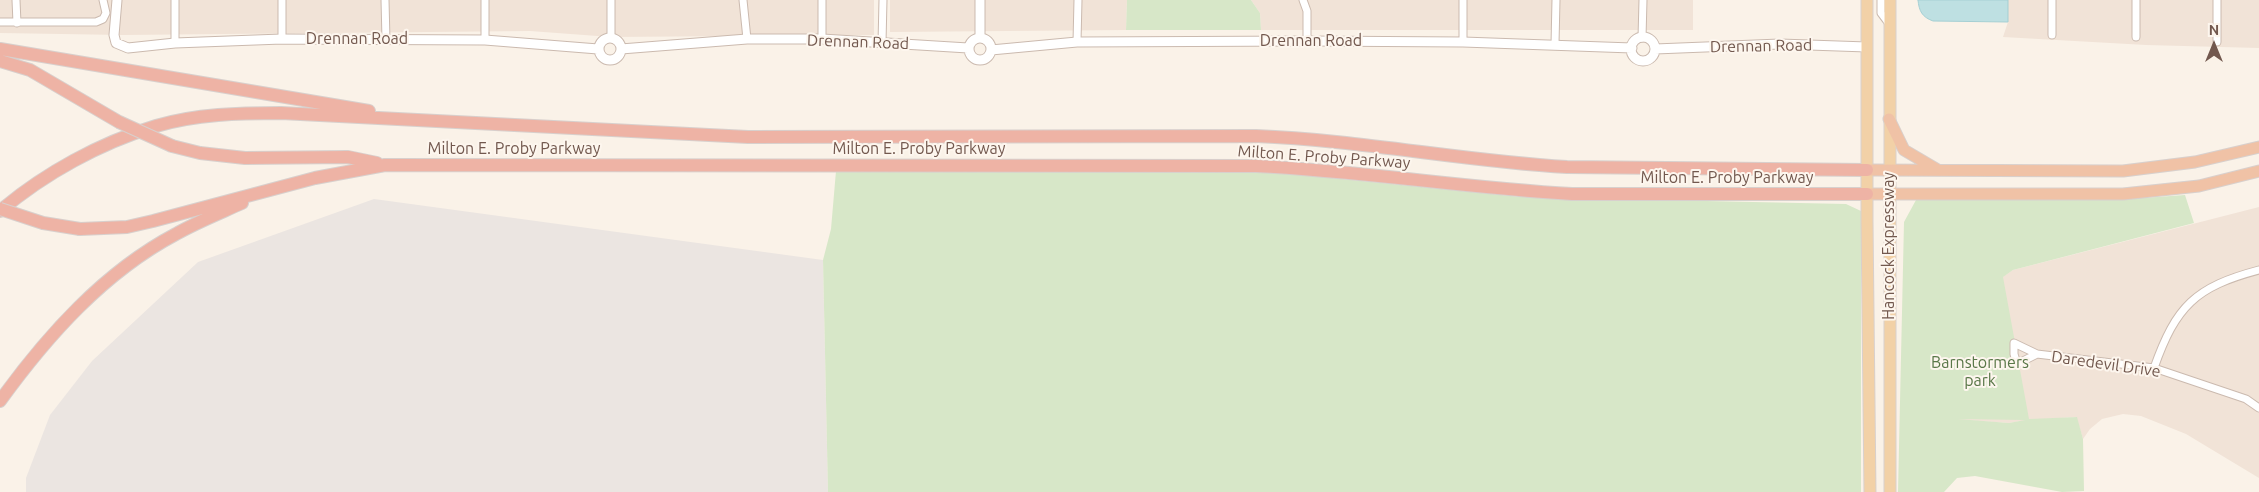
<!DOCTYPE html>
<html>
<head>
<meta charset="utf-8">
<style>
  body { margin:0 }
  #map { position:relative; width:2259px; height:492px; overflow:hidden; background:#faf2e8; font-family:Ubuntu,sans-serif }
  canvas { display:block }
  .north { position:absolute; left:2189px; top:20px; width:50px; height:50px; -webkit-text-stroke:4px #fdf6ee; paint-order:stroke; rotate:0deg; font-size:14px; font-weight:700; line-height:20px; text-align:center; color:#72584e }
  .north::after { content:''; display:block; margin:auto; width:18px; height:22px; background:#72584e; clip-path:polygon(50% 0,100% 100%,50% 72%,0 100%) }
</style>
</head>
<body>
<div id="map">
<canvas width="2259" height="492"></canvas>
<div class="north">N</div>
</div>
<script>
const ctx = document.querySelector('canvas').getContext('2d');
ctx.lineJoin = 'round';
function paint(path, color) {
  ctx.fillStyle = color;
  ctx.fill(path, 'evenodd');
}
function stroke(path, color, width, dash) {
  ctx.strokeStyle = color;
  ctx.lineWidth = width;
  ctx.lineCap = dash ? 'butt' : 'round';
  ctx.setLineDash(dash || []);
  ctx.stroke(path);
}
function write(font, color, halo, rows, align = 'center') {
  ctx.font = font + ' Ubuntu,sans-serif';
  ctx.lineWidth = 4;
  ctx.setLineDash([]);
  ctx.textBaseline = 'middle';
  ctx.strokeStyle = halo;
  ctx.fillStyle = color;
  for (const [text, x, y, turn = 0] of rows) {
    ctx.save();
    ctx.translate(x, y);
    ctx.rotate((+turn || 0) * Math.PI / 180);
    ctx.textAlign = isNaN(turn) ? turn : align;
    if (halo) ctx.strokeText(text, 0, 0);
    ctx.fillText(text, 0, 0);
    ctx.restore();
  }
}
const residential = new Path2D(`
  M0,0H874V35L611,37L530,31L123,35L0,33Z
  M890,0H1127L1126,30L890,32Z
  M1251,0H1693V30H1261L1260,13Z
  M2008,0H2259V48L2146,45L2003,37L2008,22Z
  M2259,207V478L2186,434L2141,416L2123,414L2102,419L2090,429L2083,439L2076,417L2029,420L2009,423L1946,419L1969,298L2013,270Z`);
const industrial = new Path2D(`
  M374,199L823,260L828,492H26V478L50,415L92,361L198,262Z`);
const green = new Path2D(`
  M1127,0H1251L1260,13L1261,30H1126Z
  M836,171L1272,172L1521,197L1846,204L1861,211V492H828L823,260L831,229Z
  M2185,195L2194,223L2013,270L2003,277L2029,419L2077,417L2083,439L2084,491L2062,492L1975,476L1957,478L1944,492H1898L1904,222L1916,200L2143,198ZM1958,419L2025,420L2009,423Z`);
const water = new Path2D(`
  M1918,0H2008V22L1933,21C1922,17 1919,11 1918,0Z`);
const minor = new Path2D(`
  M16,0L17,23
  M282,0V39
  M385,0L386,40
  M743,0L747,39
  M1303,0L1307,11V41
  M1463,0V42
  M1881,0V13L1890,25
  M2052,0V35
  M2217,0V42
  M0,22H96L103,19L106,13L103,0
  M611,37V0
  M2136,37V0
  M1642,38L1643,0
  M822,39V0
  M485,40V0
  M1077,42L1078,0
  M175,43V0
  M882,43L883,0
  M1555,44L1556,0
  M2037,354L2017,364L2014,354V343L2037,354L2154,368L2246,399L2259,408
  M2154,368C2176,306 2195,287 2259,270`);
const tertiary = new Path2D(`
  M117,0L114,35L116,43L128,48L175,43L282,39L485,40L598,49
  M980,37V0
  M1631 49a12 12 0 1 1 24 0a12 12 0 1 1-24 0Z
  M969 49a11 11 0 1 1 22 0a11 11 0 1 1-22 0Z
  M599 49a11 11 0 1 1 22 0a11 11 0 1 1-22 0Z
  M621,49L747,39H822L968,48
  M1655,49L1780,44L1867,47
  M991,50L1077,42L1307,41L1463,42L1632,48`);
const primary = new Path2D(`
  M1867,0V221L1870,492
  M1890,0V492`);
const trunk = new Path2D(`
  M1889,119L1904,150L1938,170
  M1867,170L2123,171L2195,162L2259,147
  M1867,194H2123L2199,186L2259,171`);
const motorway = new Path2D(`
  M0,49L369,111
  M0,61L30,70L119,122
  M172,146L200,153L245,158L348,157L377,163
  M0,211C45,173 100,143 156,126C196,114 240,113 281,113L748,137L1256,136C1360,140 1463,161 1567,167L1867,170
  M80,229L127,227L153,221L315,178L385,165L1256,166C1362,171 1466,188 1572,194H1867
  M0,401C47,336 104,272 176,234C197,222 220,213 242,203`);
const motorwayBridge = new Path2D(`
  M119,122L172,146
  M0,209L43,223L80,229`);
const streetNames = [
  ["Drennan Road",357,39],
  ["Drennan Road",1311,41],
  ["Drennan Road",858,42,2],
  ["Drennan Road",1761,46,-1],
  ["Milton E. Proby Parkway",514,149],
  ["Milton E. Proby Parkway",919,149],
  ["Milton E. Proby Parkway",1324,157,4],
  ["Milton E. Proby Parkway",1727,178],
  ["Hancock Expressway",1889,246,-90],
  ["Daredevil Drive",2106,364,8]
];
const parkNames = [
  ["Barnstormers",1980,363],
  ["park",1980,381]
];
paint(residential, '#f1e3d7');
paint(industrial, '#ebe5e1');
paint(green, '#d7e7c8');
paint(water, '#bee0e2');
stroke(water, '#a5cfd3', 1);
stroke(minor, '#cbbaaf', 9);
stroke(tertiary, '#cbbaaf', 11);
stroke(primary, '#d8d0cd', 13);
stroke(trunk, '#d8d0cd', 13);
stroke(motorway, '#d8d0cd', 14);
stroke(minor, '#fff', 7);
stroke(tertiary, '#fff', 9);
stroke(primary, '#f2d1a7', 11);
stroke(trunk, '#f0c2a6', 11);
stroke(motorway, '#eeb3a5', 12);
stroke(motorwayBridge, '#d8d0cd', 14, []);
stroke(motorwayBridge, '#eeb3a5', 12);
write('16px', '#72584e', '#fdf6ee', streetNames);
write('16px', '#597748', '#fdf6ee', parkNames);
</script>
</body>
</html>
